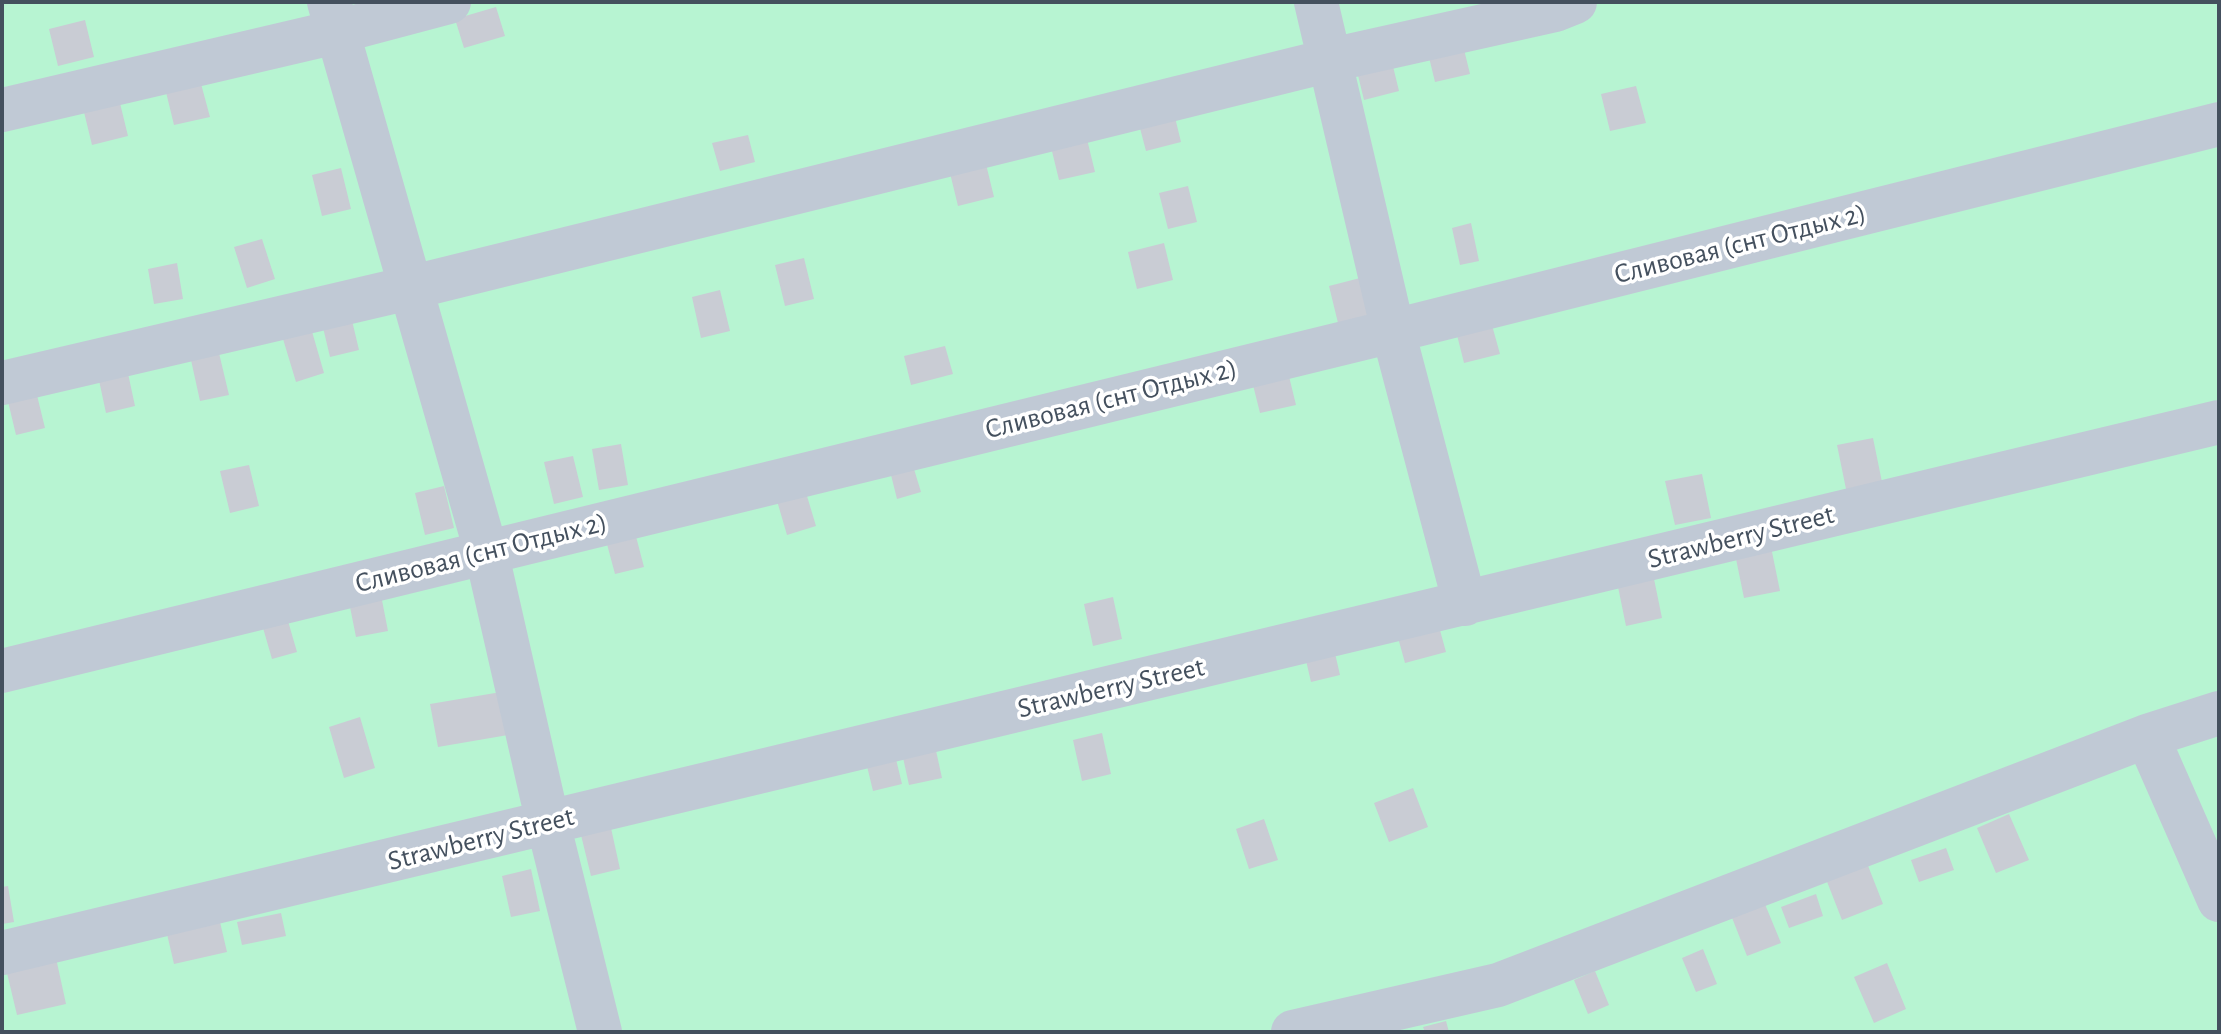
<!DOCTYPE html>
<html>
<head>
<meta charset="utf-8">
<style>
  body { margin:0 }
  #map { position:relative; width:2221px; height:1034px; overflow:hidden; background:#f1eeee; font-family:"Alegreya Sans",sans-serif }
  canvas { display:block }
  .frame { position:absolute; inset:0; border:4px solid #44505e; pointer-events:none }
</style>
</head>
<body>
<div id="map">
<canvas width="2221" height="1034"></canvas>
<div class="frame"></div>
</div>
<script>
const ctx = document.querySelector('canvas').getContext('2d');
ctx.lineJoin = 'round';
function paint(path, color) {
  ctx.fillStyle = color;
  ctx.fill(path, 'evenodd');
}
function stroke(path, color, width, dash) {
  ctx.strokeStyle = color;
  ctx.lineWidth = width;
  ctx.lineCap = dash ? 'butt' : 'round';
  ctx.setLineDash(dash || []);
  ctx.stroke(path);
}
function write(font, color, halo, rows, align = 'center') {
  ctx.font = font + ' "Alegreya Sans",sans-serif';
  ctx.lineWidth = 7;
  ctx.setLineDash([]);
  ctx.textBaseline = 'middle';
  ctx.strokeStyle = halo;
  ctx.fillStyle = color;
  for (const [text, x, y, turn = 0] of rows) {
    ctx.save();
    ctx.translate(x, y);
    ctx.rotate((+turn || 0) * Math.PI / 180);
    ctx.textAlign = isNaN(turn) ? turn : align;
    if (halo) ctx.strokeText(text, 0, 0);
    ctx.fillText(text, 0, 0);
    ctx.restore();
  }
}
const green = new Path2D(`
  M2,2H2219V1032H2Z`);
const building = new Path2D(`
  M496,7L505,36L464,48L455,19Z
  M85,20L94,57L58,66L49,29Z
  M1461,37L1470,74L1435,82L1426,45Z
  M1390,54L1399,91L1364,100L1355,63Z
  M200,80L210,117L174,125L165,88Z
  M1636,86L1646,123L1610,131L1601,94Z
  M119,99L128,136L92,145L83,108Z
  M1172,105L1181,142L1146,151L1136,113Z
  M748,135L755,162L720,171L712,143Z
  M1086,135L1095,172L1059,180L1050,143Z
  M985,160L994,197L958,206L949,169Z
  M341,168L351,209L322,216L312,175Z
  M1188,186L1197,222L1168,229L1159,193Z
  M1471,223L1479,261L1460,265L1452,228Z
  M262,239L275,279L247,288L234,247Z
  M1164,243L1173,280L1137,289L1128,252Z
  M804,258L814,299L785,306L775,265Z
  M177,263L183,299L154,304L148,269Z
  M1364,277L1374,314L1338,323L1329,286Z
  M720,290L730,331L701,338L692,297Z
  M350,312L359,350L330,357L321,319Z
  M1490,318L1500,354L1464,363L1455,327Z
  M309,321L324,373L296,382L280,329Z
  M945,346L953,374L911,385L904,356Z
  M219,353L229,395L200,401L191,360Z
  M126,364L135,406L106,413L97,371Z
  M1287,368L1296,405L1260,413L1251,377Z
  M35,387L45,428L16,435L6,393Z
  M1873,438L1882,482L1846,489L1837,445Z
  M621,444L628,485L599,490L592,449Z
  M573,456L583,497L554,504L544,462Z
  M249,465L259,506L230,513L220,471Z
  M914,469L921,492L897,499L891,475Z
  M1702,474L1711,518L1675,525L1665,481Z
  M444,486L454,528L425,535L415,493Z
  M804,486L816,526L787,535L775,494Z
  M633,525L644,567L615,574L604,533Z
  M1771,547L1780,591L1744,598L1735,554Z
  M1653,574L1662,618L1626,626L1617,582Z
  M380,590L388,631L356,637L348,597Z
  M1113,597L1122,639L1093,646L1084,604Z
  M286,614L297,652L272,659L261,621Z
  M1438,623L1446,652L1405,663L1397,634Z
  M1334,649L1340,675L1311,682L1305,656Z
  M501,692L508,735L438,747L430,704Z
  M360,717L375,768L344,778L329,727Z
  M1102,733L1111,774L1082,781L1073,740Z
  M935,746L942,778L909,785L902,753Z
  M895,755L902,784L873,791L866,762Z
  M1413,788L1428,827L1389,842L1374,803Z
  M2009,814L2029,860L1996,873L1977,828Z
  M1264,819L1278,860L1249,869L1236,829Z
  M611,828L620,869L591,876L581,835Z
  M1946,848L1954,870L1919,882L1911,860Z
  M1865,858L1883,904L1842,920L1824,874Z
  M531,869L540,911L511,917L502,876Z
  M8,886L14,922L2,924V887Z
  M1816,894L1823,916L1789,928L1781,907Z
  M1762,897L1781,943L1747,956L1729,910Z
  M281,913L286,936L242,945L237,922Z
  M220,922L227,952L174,964L167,934Z
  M1703,949L1717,984L1696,992L1682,958Z
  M56,958L66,1004L17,1015L6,969Z
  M1887,963L1906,1009L1874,1023L1854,977Z
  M1595,971L1609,1005L1588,1014L1574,980Z
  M1446,1021L1449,1032H1425L1423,1027Z`);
const minor = new Path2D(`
  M329,2L486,551L548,823L600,1032
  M1316,2L1393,331L1465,604
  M2,110L336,32L449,2
  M2,383L409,288L1331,60L1555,10L1575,2
  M2,671L1393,331L2219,124
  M2147,736L2219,900
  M2,953L2219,422
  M1293,1032L1498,985L2147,736L2219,713`);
const streetNames = [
  ["Сливовая (снт Отдых 2)",1740,244,-14],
  ["Сливовая (снт Отдых 2)",1111,399,-14],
  ["Strawberry Street",1741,537,-14],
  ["Сливовая (снт Отдых 2)",481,553,-14],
  ["Strawberry Street",1111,688,-13],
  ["Strawberry Street",481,839,-14]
];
paint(green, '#b7f4d2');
paint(building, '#c9ccd4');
stroke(minor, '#c0c9d5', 44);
write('28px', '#44505e', '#fff', streetNames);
</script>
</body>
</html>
